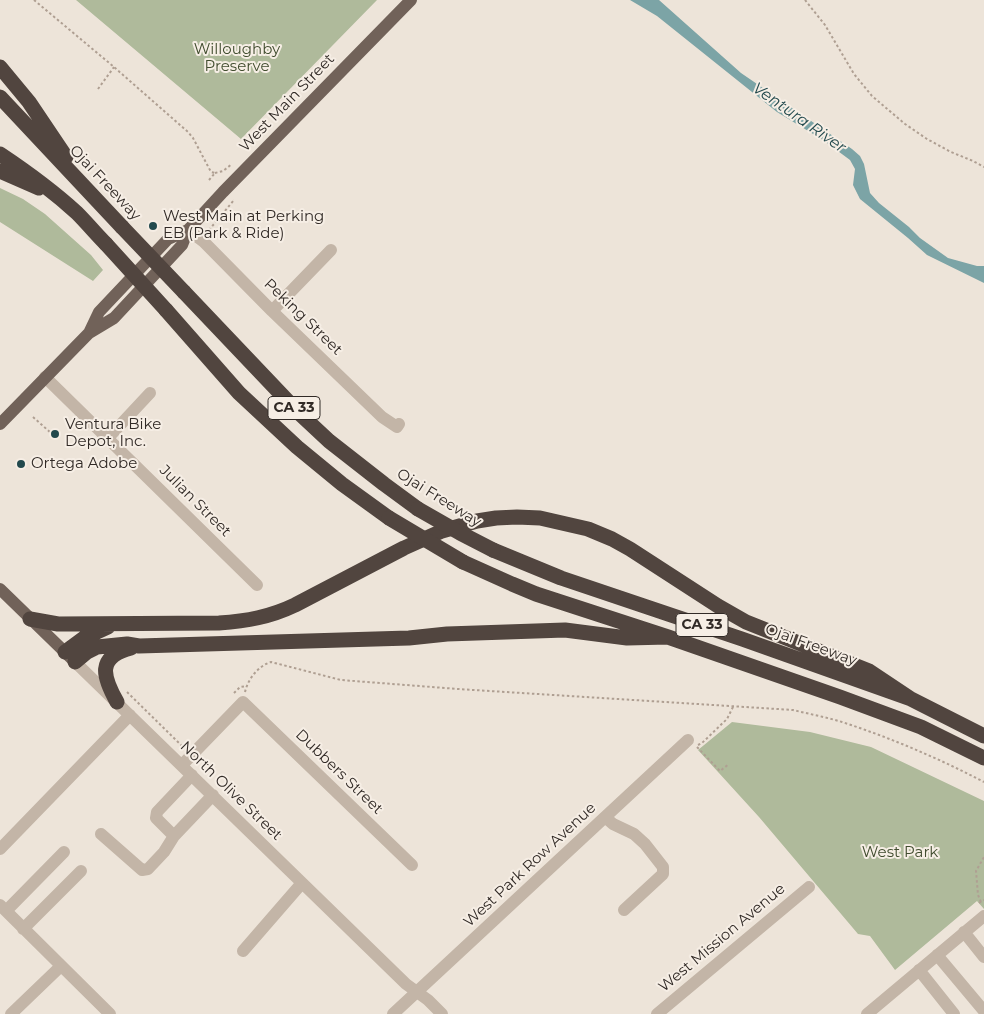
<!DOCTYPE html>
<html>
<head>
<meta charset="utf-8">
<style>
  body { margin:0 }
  canvas { display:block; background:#ede4d9 }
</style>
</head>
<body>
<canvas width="984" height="1014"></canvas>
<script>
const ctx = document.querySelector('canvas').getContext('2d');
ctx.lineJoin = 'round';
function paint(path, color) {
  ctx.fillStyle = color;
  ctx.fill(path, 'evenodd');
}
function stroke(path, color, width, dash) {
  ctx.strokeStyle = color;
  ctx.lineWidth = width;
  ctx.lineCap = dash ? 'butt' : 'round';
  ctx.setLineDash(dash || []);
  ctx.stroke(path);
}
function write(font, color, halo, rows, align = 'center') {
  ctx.font = font + ' Montserrat,sans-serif';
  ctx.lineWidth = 4;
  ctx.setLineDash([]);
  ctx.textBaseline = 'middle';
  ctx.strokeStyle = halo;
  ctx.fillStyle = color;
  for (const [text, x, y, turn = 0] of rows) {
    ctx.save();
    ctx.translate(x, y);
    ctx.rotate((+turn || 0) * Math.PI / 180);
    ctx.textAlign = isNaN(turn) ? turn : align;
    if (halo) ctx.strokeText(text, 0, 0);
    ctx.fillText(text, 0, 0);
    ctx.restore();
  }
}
const green = new Path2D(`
  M76,0H377L241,139Z
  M0,188L23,199L45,214L91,255L103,270L93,281L0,222Z
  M732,722L810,732L871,747L984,801V909L977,901L895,970L870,936L858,934L759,817L698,750Z`);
const water = new Path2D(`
  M630,0H659L741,73L852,149L860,156L864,164L870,193L879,203L909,227L920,238L948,258L977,266H984V283L927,255L908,238L860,199L853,185L855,169L850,160L823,140L777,112L657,16Z`);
const path = new Path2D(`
  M34,0L114,67L188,132L193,138L211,172L215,173
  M805,0L825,25L854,74L872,96L905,124L927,139L951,152L973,161L984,167
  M98,89L114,67
  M215,173L223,171L232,164
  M209,180L215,173
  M209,230L234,200H233
  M33,417L51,433
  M127,692L182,746
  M245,692C248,679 258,666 271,662L341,680L458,689L793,710C809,714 826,717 842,722C891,738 938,758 984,782
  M234,693L240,687L247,686
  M698,745L702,743L727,719L733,707
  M697,747L720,771L729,764
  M981,902L978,895L976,871L984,857
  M979,903L984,900`);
const minor = new Path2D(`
  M188,230L204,242L272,311L382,417L397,427L399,424
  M272,311L331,250
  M45,377L257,585
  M108,438L150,393
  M75,662L406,984L428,1000L442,1014
  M182,765L243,702L412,865
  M605,817L613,824L634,834L645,844L663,867V874L624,910
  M101,834L142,870L148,869L164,852L174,836L213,795
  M174,836L156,818L157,812L192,775
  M0,849L130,715
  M0,905L110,1014
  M6,911L64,852
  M23,929L81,871
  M964,932L984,957
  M243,951L302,883
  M937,955L984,1011
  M919,970L954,1014
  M11,1014L61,966
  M393,1014L688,740
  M657,1014L809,887
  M867,1014L984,916`);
const major = new Path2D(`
  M89,333L99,312L168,239L188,230
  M0,424L89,333L114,318L182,245L188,230L223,192L411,0
  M0,589L72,659`);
const highway = new Path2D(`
  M0,67L29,102L66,157
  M0,97L122,227
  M0,154C27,172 53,191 77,213C87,223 96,234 106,244
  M0,171L39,188
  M184,292L299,413L329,441L384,484L418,509
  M166,310L239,393L297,447L342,484L389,518
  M493,550L561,578L742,639L911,699L984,736
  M463,562L512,584L536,594L668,637L840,697L921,727L984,758
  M30,619L58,624L219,623C247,621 270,617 295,605L404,548L442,531L477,521L496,518L517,517L540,518L588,529L612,539L630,549L718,606L746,622L869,671L911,699
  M65,652L84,638L108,627
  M75,662L87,652L97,647L127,644L139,646L409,638L447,634L565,630L627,638L668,637
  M117,702C103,677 96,657 131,648`);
const highwayBridge = new Path2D(`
  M122,227L184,292
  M106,244L166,310
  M418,509L460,533L493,550
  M389,518L463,562`);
const markers = [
  [153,226,5,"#22494d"],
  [55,434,5,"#22494d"],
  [21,464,5,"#22494d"]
];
const shields = [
  [294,408,52],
  [702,625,52]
];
const shieldNames = [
  ["CA 33",294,408],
  ["CA 33",702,625]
];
const parkNames = [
  ["Willoughby",237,50],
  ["Preserve",237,67],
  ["West Park",900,853]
];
const streetNames = [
  ["West Main Street",287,103,-46],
  ["Ojai Freeway",105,183,47],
  ["Peking Street",303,317,44],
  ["Ojai Freeway",439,498,32],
  ["Julian Street",195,501,45],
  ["Ojai Freeway",811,645,20],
  ["Dubbers Street",339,772,44],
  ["North Olive Street",231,791,44],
  ["West Park Row Avenue",530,865,-43],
  ["West Mission Avenue",722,938,-40]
];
const poiNames = [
  ["West Main at Perking",163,217],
  ["EB (Park & Ride)",163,234],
  ["Ventura Bike",65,425],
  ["Depot, Inc.",65,442],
  ["Ortega Adobe",31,464]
];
const waterNames = [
  ["Ventura River",799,118,35]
];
paint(green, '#afba9b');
paint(water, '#7ca4a6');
stroke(path, '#af9f92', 2, [2.5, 2.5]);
stroke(minor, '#c3b5a7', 12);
stroke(major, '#716259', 12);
stroke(highway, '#51453f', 15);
stroke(highwayBridge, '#51453f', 15);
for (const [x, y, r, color] of markers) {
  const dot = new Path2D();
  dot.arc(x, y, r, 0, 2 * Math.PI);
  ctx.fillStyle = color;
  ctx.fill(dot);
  stroke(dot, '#f6eee5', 2);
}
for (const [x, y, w] of shields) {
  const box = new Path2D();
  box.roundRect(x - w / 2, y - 11.5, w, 23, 4);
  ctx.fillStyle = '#f6eee5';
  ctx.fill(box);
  stroke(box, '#312a26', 1);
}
write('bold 14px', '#312a26', null, shieldNames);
write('15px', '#404c2e', '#f6eee5', parkNames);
write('15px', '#312a26', '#f6eee5', streetNames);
write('15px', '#312a26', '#f6eee5', poiNames, 'left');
write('italic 16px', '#22494d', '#f6eee5', waterNames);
</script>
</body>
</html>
